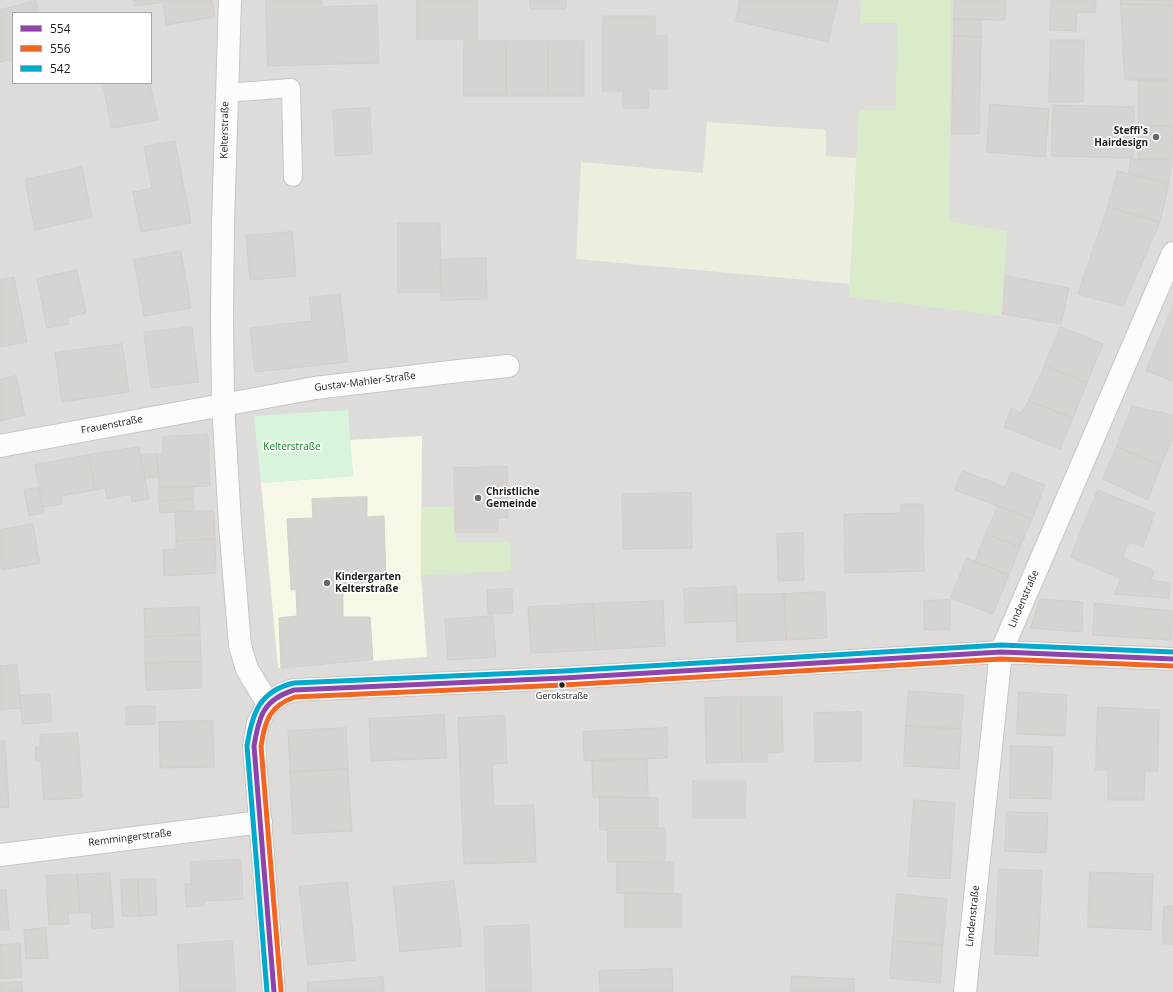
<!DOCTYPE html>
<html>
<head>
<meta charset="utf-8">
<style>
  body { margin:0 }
  #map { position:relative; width:1173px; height:992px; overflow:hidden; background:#efede9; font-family:"Open Sans",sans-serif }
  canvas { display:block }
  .legend { position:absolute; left:12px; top:12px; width:140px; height:72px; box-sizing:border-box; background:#fff; border:1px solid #a6a6a6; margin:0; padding:5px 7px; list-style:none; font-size:12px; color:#202020 }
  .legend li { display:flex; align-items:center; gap:8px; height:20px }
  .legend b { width:20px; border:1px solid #a6a6a6 }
</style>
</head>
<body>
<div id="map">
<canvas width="1173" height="992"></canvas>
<ul class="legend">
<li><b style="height:5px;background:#8e44ad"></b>554</li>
<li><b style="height:5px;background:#f26522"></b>556</li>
<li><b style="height:5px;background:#00a9ce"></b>542</li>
</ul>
</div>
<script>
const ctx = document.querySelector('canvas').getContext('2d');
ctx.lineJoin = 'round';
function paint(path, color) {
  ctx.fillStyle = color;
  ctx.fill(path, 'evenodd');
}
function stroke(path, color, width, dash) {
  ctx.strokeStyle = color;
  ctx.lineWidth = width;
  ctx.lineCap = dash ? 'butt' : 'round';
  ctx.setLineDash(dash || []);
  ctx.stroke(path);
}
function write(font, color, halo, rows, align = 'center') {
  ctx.font = font + ' "Open Sans",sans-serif';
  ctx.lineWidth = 3.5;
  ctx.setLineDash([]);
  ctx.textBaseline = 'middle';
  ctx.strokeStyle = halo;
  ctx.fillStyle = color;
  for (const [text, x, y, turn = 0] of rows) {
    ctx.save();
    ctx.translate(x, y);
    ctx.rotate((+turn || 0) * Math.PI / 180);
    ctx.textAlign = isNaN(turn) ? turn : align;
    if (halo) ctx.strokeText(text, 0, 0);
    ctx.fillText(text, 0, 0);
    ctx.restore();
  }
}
const residential = new Path2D(`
  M0,0H1173V992H0ZM13,13H151V83H13Z`);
const education = new Path2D(`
  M422,436L421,575L427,657L278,668L261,483L353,476L350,440Z`);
const religious = new Path2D(`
  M332,95L335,185L258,188L255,98Z
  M549,353L561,541L530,542L519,354Z
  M497,379L503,455L425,456L422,409L379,414L377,391Z
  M257,523L261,600H250L246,524Z`);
const farmland = new Path2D(`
  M707,122L826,130V156L857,158L850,284L576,259L581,162L703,173Z`);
const grass = new Path2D(`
  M861,0H951L949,221L1007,231L1001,316L849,297L859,110H896L897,23H860Z
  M422,507H455L456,542H510L511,571L421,575Z`);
const park = new Path2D(`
  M348,410L353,476L261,483L254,416Z`);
const building = new Path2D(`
  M134,0H212L215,17L166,25L163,2L135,6Z
  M266,0H321L322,7L377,5L379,63L268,66Z
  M417,0H477V39H417Z
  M530,0H566V9H531Z
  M740,0H838L828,42L736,21Z
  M955,0H1006L1005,20L954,19Z
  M1051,0H1096L1095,13L1077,12L1076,31L1050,30Z
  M1121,0H1173V5L1121,4Z
  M36,1L39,13H13V59L0,62V10Z
  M1121,4L1173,5V80H1125Z
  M603,16H655V36H667V89H649L648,108H623V91H603Z
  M954,19L981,20V37L954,36Z
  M954,36L981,37L979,134H952Z
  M1051,40H1084L1083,102H1049Z
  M464,41H506V96H464Z
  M506,41H548V96H506Z
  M548,41H584V96H548Z
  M1139,80H1173V126H1139Z
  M103,83H150L158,120L112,128Z
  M990,104L1049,109L1045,157L987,152Z
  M1053,105L1134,107L1133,158L1052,156Z
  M370,108L372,154L335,156L333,110Z
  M1139,126H1173L1172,159H1139Z
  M175,141L191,223L141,232L133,192L152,188L144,147Z
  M1131,159H1172L1169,184L1129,173Z
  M82,167L92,217L35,230L25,180Z
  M1118,171L1169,184L1160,222L1108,207Z
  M1108,207L1160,222L1123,306L1078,294Z
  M398,223H440L441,292H398Z
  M292,232L296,276L250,280L246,236Z
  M181,251L191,308L144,316L134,260Z
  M486,258L487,299L441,300L440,260Z
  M77,270L86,313L67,317L69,324L47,328L37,279Z
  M1006,276L1069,288L1061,324L1003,314Z
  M14,277L27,342L0,347V280Z
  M340,294L348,362L255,372L250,328L312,321L309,298Z
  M1173,306V381L1146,371Z
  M192,327L199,382L151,388L144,333Z
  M1061,327L1103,344L1087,383L1045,365Z
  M122,344L129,392L62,402L55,353Z
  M1045,365L1087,383L1073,418L1029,401Z
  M16,376L25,415L0,421V380Z
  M1029,401L1073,418L1060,449L1004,427L1011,408L1021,413Z
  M1132,406L1173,415V439L1161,465L1117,447Z
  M208,435L210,486L159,488L157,454H163V437Z
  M139,447L149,499L132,502L131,494L107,499L105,488L95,490L89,455Z
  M1117,447L1161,465L1148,500L1103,479Z
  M157,454L158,477L145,478L141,455Z
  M89,455L95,490L61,496L62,504L43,507L35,465Z
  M507,467L508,518H498V532H455L454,468Z
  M963,471L1005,487L1011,472L1045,485L1032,519L955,490Z
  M193,487V499L159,501V488Z
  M39,488L44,513L29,516L24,490Z
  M1098,490L1155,513L1143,547L1129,542L1122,557L1154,571L1151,580L1170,583L1169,598L1114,594L1121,579L1071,557Z
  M691,493L692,548L623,549L622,494Z
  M367,497V517L384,516L386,581L343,584V617H370L373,660L281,668L279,618L297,616L296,589L291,590L287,519L313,518L312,499Z
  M193,499L194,511L160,513L159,501Z
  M901,504H923L924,571L845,573L844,514L901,513Z
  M998,506L1032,519L1020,547L986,534Z
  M194,511H214L215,539L176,541L175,512Z
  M33,524L40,563L2,570L0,561V530Z
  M803,533L804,580L778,581L777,534Z
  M986,534L1020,547L1009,575L975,562Z
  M215,539L216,573L164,576L163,550L176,549V541Z
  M967,558L1009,575L993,614L951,598Z
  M736,587L737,621L685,623L684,589Z
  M512,589L513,613L488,614L487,590Z
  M825,592L827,638L786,640L784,594Z
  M784,594L786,640L737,642L736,595Z
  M1040,599L1083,602L1082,632L1031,628Z
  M950,600V629L924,630V601Z
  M663,601L665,646L596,650L593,604Z
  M1095,603L1173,611L1171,640L1093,635Z
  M593,604L596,650L531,653L528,607Z
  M199,607L200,635L145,637L144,609Z
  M493,616L496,657L448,660L445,620Z
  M200,635L201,662L145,663V637Z
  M201,662V688L146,690L145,663Z
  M17,665L21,708L0,710V666Z
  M909,691L964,695L961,729L906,726Z
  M1019,692L1067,695L1065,736L1017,734Z
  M50,694L52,722L22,724L20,696Z
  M741,697H782L783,752L767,753V762H742Z
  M741,697L742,762L706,763L705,698Z
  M155,706V724L126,725V707Z
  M1098,707L1159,710L1158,771H1145L1144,800H1108V770H1096Z
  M861,712V761L815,762L814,713Z
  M444,715L447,758L371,761L369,719Z
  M505,716L507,763L492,764L494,806L534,805L536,862L464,864L458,718Z
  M213,721L214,767L160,768L159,722Z
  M906,726L961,729L959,769L904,766Z
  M346,728L348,769L290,772L288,731Z
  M667,728L668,758L584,761L583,732Z
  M78,733L82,798L44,800L41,761H36L35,747H40V735Z
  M0,741H5L9,807L0,808Z
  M1011,746L1053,747L1051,799L1010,798Z
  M647,759L648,798L593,797L592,761Z
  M348,769L352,831L293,834L290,772Z
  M693,781H746L745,818H693Z
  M600,797L658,798V828H608V830H600Z
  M914,800L955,803L950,879L908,876Z
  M1007,812L1048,813L1046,853L1005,851Z
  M608,828H665V863L608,862Z
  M241,860L243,899L204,901V906L186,907L185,884H191L190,862Z
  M617,862H673V894L617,893Z
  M999,869L1042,871L1038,956L995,954Z
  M1090,872L1153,874L1151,930L1088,927Z
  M110,873L114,927L92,929L91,912L80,913L77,875Z
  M77,875L80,913H68L69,924L49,925L46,876Z
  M138,879H155L157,915L139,916Z
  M138,879L139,916H122L121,880Z
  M454,881L462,946L400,952L393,887Z
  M347,882L356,960L308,965L299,887Z
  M0,890H6L9,930H0Z
  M625,893L681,894V927H625Z
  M897,894L947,899L943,945L893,941Z
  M1164,906H1173V944H1163Z
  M529,925L532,992H486L484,927Z
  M46,928L48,958L26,959L24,930Z
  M232,941L236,992H180L177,945Z
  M893,941L943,945L940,983L890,978Z
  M20,944L22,977L0,979V945Z
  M672,969L673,992H600L599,971Z
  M792,976L855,979L854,992H791Z
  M383,977L384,992H308L307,983Z
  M22,982L23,992H0V983Z`);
const service = new Path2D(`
  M226,93L291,88L293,177`);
const minor = new Path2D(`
  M230,0L223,223L222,317L223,404L230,524L240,646L247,669L268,704
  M0,446L315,388L459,371L508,366
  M0,855L261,822
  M274,992L254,746L258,723L268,704L282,694L294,690L564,678L1001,652L1173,659
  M965,992L1001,652L1173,253`);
const bus1 = new Path2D(`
  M274,992L254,746C259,716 263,700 294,690L564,678L1001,652L1173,659`);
const bus2 = new Path2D(`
  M281,991L261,746C265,721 269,706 295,697L564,685L1001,659L1173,666`);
const bus3 = new Path2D(`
  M267,992L247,746C252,714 259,691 294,683L564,671L1001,645L1173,652`);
const markers = [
  [1156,137,4,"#686866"],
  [478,498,4,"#686866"],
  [327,583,4,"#686866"],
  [562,685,3.5,"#202020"]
];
const busNames = [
  ["Gerokstraße",562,696]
];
const streetNames = [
  ["Kelterstraße",225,130,-89],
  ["Gustav-Mahler-Straße",365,382,-7],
  ["Frauenstraße",112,425,-11],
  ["Lindenstraße",1024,599,-67],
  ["Remmingerstraße",130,838,-7],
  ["Lindenstraße",973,916,-84]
];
const poiNames = [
  ["Steffi's",1148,131,"right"],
  ["Hairdesign",1148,143,"right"],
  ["Christliche",486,492],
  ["Gemeinde",486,504],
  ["Kindergarten",335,577],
  ["Kelterstraße",335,589]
];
const parkNames = [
  ["Kelterstraße",292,447]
];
paint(residential, '#dedcda');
paint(education, '#f7f7e5');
paint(religious, '#dddcda');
paint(farmland, '#edeedd');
paint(grass, '#d9ebc9');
paint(park, '#d8f4da');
paint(building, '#d6d3d0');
stroke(building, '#d2cfca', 1);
stroke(service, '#c7c6c5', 20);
stroke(minor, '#c7c6c5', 24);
stroke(service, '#fdfcfc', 18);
stroke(minor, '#fdfcfc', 22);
stroke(bus1, '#8e44ad', 5);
stroke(bus2, '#f26522', 5);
stroke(bus3, '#00a9ce', 5);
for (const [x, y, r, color] of markers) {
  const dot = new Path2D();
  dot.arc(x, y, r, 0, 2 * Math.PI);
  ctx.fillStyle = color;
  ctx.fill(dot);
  stroke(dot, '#fff', 1.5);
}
write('9px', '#202020', '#fff', busNames);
write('10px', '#202020', '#fff', streetNames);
write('bold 10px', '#202020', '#fff', poiNames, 'left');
write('10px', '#0c811e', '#fff', parkNames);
</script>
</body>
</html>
